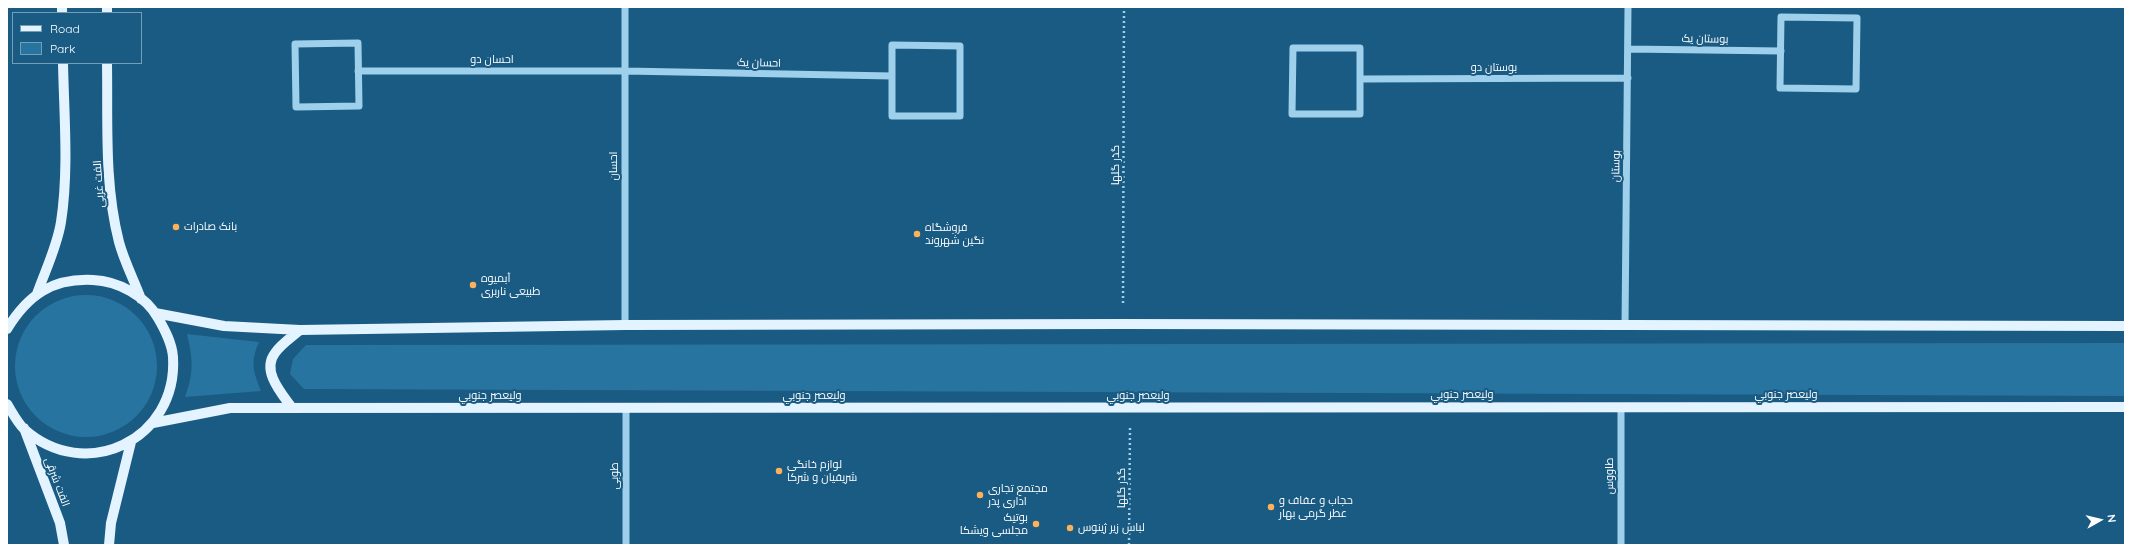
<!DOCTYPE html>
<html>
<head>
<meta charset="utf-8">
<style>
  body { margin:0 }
  #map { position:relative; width:2132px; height:552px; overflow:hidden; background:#195b83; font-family:Quicksand,sans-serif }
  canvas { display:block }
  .frame { position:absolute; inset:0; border:8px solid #fff; pointer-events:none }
  .legend { position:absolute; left:12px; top:12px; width:130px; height:52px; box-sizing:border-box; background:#195b83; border:1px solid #759db5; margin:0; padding:5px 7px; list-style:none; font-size:12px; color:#fff }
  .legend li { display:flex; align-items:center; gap:8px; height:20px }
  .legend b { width:20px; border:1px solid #759db5 }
  .north { position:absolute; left:2080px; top:500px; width:40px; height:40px; -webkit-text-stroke:3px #195b83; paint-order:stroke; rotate:82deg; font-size:11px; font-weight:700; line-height:16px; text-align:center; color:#fff }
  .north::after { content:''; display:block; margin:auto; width:14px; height:18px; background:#fff; clip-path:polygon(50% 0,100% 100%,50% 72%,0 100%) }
</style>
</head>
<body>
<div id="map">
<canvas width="2132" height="552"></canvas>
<div class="frame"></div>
<ul class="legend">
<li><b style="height:5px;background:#e3f3ff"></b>Road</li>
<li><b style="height:11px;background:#2874a1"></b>Park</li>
</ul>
<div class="north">N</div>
</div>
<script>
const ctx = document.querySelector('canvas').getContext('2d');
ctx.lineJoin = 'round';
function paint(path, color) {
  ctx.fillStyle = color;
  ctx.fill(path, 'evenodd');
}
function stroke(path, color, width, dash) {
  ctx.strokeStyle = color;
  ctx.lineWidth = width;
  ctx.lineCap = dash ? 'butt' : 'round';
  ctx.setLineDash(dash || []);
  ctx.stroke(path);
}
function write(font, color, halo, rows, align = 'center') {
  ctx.font = font + ' Quicksand,Cairo,sans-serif';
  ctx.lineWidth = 4;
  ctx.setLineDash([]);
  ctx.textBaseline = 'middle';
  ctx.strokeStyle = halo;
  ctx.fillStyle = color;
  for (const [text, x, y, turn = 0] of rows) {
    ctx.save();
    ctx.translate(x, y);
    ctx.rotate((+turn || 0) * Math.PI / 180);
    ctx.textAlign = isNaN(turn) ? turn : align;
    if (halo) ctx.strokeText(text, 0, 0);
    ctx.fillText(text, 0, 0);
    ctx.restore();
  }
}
const green = new Path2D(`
  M15 366a71 71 0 1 1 142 0a71 71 0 1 1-142 0Z
  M187,334L259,342C250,363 253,370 261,391L185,397C194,372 193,360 187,334Z
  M2125,343V396L304,389L290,374L293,359L306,345Z`);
const path = new Path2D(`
  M1123,303L1124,7
  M1129,545L1130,428`);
const minor = new Path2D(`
  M1781,17L1857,18L1856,89L1780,88Z
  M358,43L359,106L296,107L295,44Z
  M892,45L960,46V116H892Z
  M1293,48H1360V114H1292Z
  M1628,49L1781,51
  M358,71H625L892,76
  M1360,79L1628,78
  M625,325V7
  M1625,325L1628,7
  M626,545V408
  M1621,545V407`);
const major = new Path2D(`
  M62,7V13
  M107,7V13
  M107,63C108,122 104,184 119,242C124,261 134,280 141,299
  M37,294C45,271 57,247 61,222C69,170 64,115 63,63
  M155,313L224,326L300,330L625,325L1123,324L2125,326
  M7,329C28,295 52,278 93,280C118,281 146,296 158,318C165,330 172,343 173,357C178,440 85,484 24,429C17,422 12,412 7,404
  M292,408C282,394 261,371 275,353C281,344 292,337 300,330
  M153,423L230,408L2125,407
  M24,428L60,523L64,545
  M109,545L111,523L131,442`);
const markers = [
  [176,227,4,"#feb15a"],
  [917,234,4,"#feb15a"],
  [473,285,4,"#feb15a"],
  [779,471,4,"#feb15a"],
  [980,495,4,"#feb15a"],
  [1271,507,4,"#feb15a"],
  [1036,524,4,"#feb15a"],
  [1070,528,4,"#feb15a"]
];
const streetNames = [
  ["بوستان یک",1705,39,1],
  ["احسان دو",492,60],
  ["احسان یک",759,63,1],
  ["بوستان دو",1494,68],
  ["گذر گلها",1116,165,-90],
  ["احسان",614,166,-90],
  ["بوستان",1616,166,-89],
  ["الفت غربی",99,184,-94],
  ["وليعصر جنوبي",1462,395],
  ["وليعصر جنوبي",1786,395],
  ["وليعصر جنوبي",490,396],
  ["وليعصر جنوبي",814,396],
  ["وليعصر جنوبي",1138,396],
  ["طوبی",615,476,-90],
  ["طاووس",1610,476,-90],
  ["الفت شرقی",57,482,69],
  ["گذر گلها",1122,488,-90]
];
const poiNames = [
  ["بانک صادرات",184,227],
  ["فروشگاه",925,228],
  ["نگین شهروند",925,241],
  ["آبمیوه",481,279],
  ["طبیعی ناربری",481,292],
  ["لوازم خانگی",787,465],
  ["شریفیان و شرکا",787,478],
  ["مجتمع تجاری",988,489],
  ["اداری پدر",988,502],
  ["حجاب و عفاف و",1279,501],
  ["عطر گرمی بهار",1279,514],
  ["بوتیک",1028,518,"right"],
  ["مجلسی ویشکا",1028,531,"right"],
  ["لباس زیر ژینوس",1078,528]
];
paint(green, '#2874a1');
stroke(path, '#9ecfeb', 2.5, [2, 3]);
stroke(minor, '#9ecfeb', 7);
stroke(major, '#e3f3ff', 10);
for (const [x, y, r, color] of markers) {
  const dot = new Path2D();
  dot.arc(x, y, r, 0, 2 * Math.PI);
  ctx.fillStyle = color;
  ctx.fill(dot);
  stroke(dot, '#195b83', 1.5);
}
write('11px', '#fff', '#195b83', streetNames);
write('11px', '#fff', '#195b83', poiNames, 'left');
</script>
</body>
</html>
